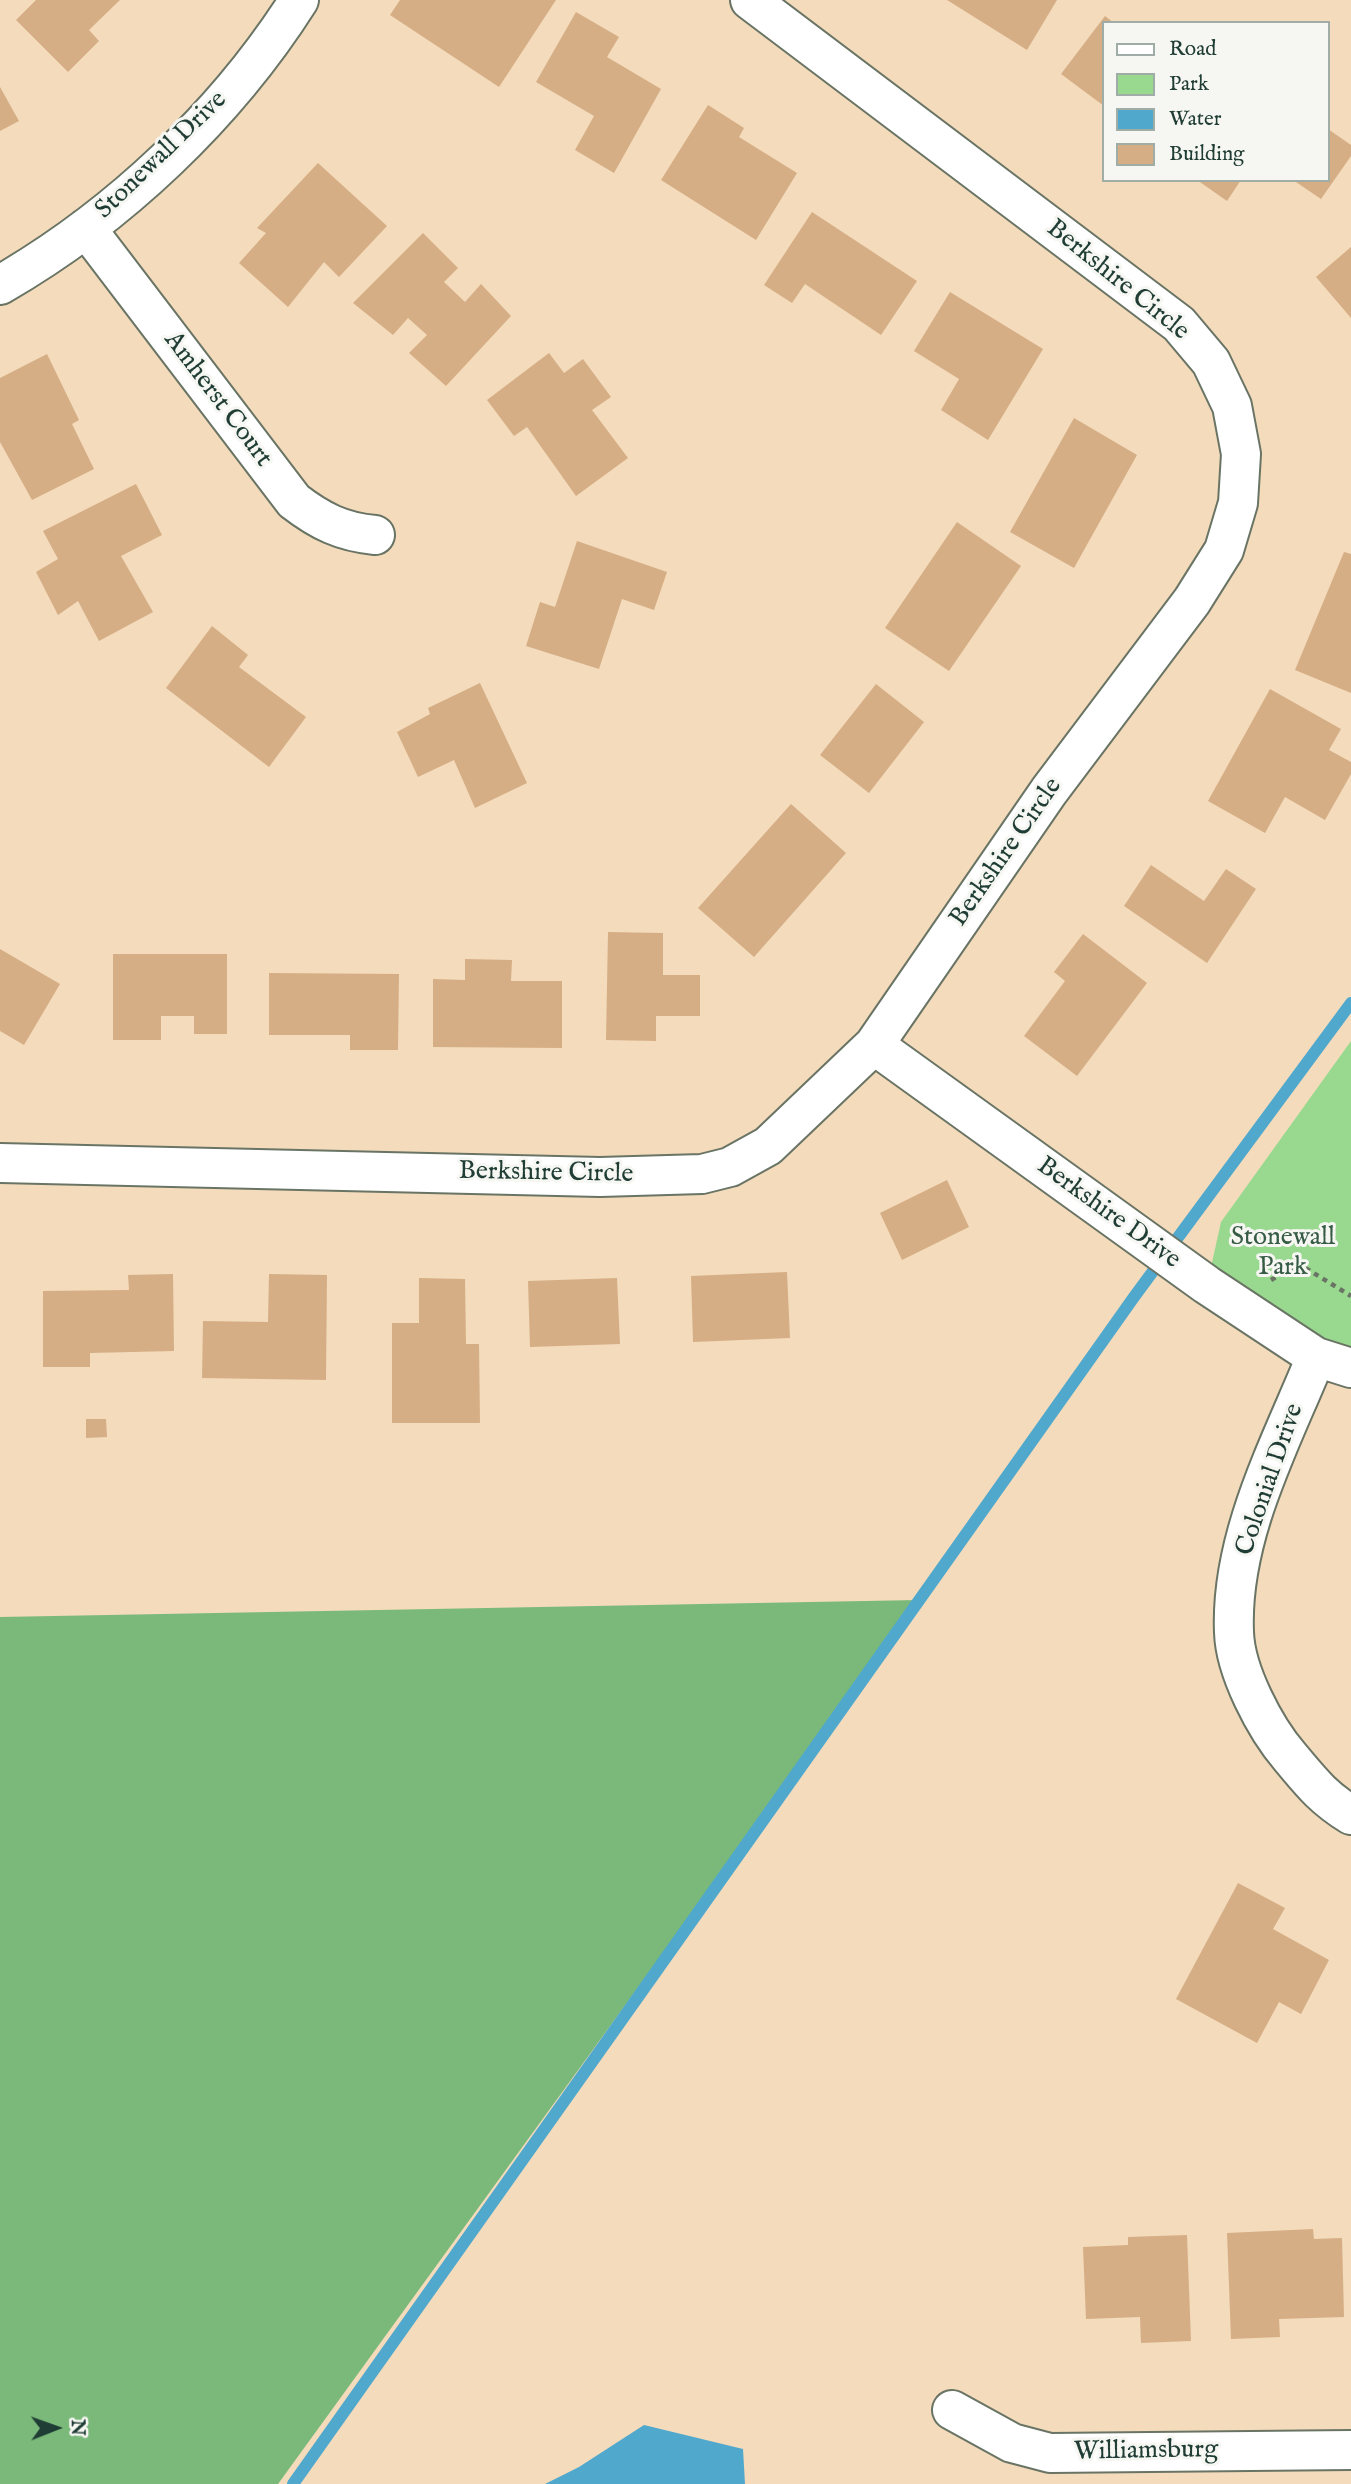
<!DOCTYPE html>
<html>
<head>
<meta charset="utf-8">
<style>
  body { margin:0 }
  #map { position:relative; width:1351px; height:2484px; overflow:hidden; background:#f3dbbc; font-family:"IM FELL English",serif }
  canvas { display:block }
  .legend { position:absolute; left:1102px; top:21px; width:228px; height:161px; box-sizing:border-box; background:#f6f6f2; border:2px solid #a0aca6; margin:0; padding:9px 12px; list-style:none; font-size:21px; color:#1f3d34 }
  .legend li { display:flex; align-items:center; gap:14px; height:35px }
  .legend b { width:35px; border:2px solid #a0aca6 }
  .north { position:absolute; left:21px; top:2393px; width:70px; height:70px; -webkit-text-stroke:5px #f6f6f2; paint-order:stroke; rotate:89deg; font-size:19px; font-weight:700; line-height:28px; text-align:center; color:#1f3d34 }
  .north::after { content:''; display:block; margin:auto; width:24px; height:32px; background:#1f3d34; clip-path:polygon(50% 0,100% 100%,50% 72%,0 100%) }
</style>
</head>
<body>
<div id="map">
<canvas width="1351" height="2484"></canvas>
<ul class="legend">
<li><b style="height:9px;background:#fff"></b>Road</li>
<li><b style="height:19px;background:#99d98f"></b>Park</li>
<li><b style="height:19px;background:#50a8cd"></b>Water</li>
<li><b style="height:19px;background:#d6ae85"></b>Building</li>
</ul>
<div class="north">N</div>
</div>
<script>
const ctx = document.querySelector('canvas').getContext('2d');
ctx.lineJoin = 'round';
function paint(path, color) {
  ctx.fillStyle = color;
  ctx.fill(path, 'evenodd');
}
function stroke(path, color, width, dash) {
  ctx.strokeStyle = color;
  ctx.lineWidth = width;
  ctx.lineCap = dash ? 'butt' : 'round';
  ctx.setLineDash(dash || []);
  ctx.stroke(path);
}
function write(font, color, halo, rows, align = 'center') {
  ctx.font = font + ' "IM FELL English",serif';
  ctx.lineWidth = 6;
  ctx.setLineDash([]);
  ctx.textBaseline = 'middle';
  ctx.strokeStyle = halo;
  ctx.fillStyle = color;
  for (const [text, x, y, turn = 0] of rows) {
    ctx.save();
    ctx.translate(x, y);
    ctx.rotate((+turn || 0) * Math.PI / 180);
    ctx.textAlign = isNaN(turn) ? turn : align;
    if (halo) ctx.strokeText(text, 0, 0);
    ctx.fillText(text, 0, 0);
    ctx.restore();
  }
}
const green = new Path2D(`
  M1351,1041V1368L1207,1285L1221,1222Z`);
const forest = new Path2D(`
  M919,1600L278,2484H0V1617Z`);
const water = new Path2D(`
  M644,2425L743,2449L745,2484H545L579,2467Z`);
const stream = new Path2D(`
  M293,2484L1134,1297L1351,1003`);
const building = new Path2D(`
  M36,0H120L89,30L99,41L68,72L16,20Z
  M400,0H556L499,87L390,15Z
  M947,0H1057L1027,50Z
  M576,12L619,37L607,57L661,89L614,173L575,150L594,116L536,82Z
  M1105,16L1114,23H1104V106L1061,74Z
  M0,87L19,121L0,131Z
  M708,105L744,128L739,137L797,173L756,240L661,180Z
  M1328,129L1351,145V156L1321,199L1293,180H1328Z
  M318,163L387,226L339,277L324,262L288,307L239,263L266,233L257,228Z
  M1197,180H1241L1227,201Z
  M812,212L917,281L881,335L805,284L792,303L764,285Z
  M423,233L458,268L444,282L465,302L481,284L511,316L446,386L409,353L427,335L408,318L393,335L353,303Z
  M1351,247V318L1316,277Z
  M950,292L1043,349L988,440L941,410L959,379L914,351Z
  M549,353L564,373L583,359L611,397L592,410L628,458L576,496L527,427L514,436L487,400Z
  M47,354L79,420L72,424L94,469L32,500L0,442V378Z
  M1074,418L1137,455L1074,568L1010,532Z
  M136,484L162,535L121,556L153,612L99,641L78,601L58,615L36,572L58,559L43,531Z
  M957,522L1021,566L949,671L885,628Z
  M577,541L667,572L654,610L622,599L599,669L526,646L540,602L555,607Z
  M1344,552L1351,554V693L1295,670Z
  M212,626L248,655L239,667L306,717L269,767L166,688Z
  M480,683L527,783L475,808L454,760L418,777L397,732L430,714L428,708Z
  M876,684L924,722L869,793L820,755Z
  M1270,689L1341,729L1329,750L1351,762V774L1325,820L1285,797L1265,833L1208,801Z
  M791,804L846,853L754,957L698,908Z
  M1151,865L1204,901L1226,869L1256,889L1207,963L1124,906Z
  M608,932L663,933V975H700V1016H656V1041L606,1040Z
  M1083,934L1147,983L1077,1076L1024,1036L1065,981L1054,972Z
  M0,949L60,984L24,1045L0,1031Z
  M113,954H227V1034H194V1016H161V1040H113Z
  M465,959L512,960L511,981H562V1048L433,1047V979L465,980Z
  M269,973L399,974L398,1050H350V1035H269Z
  M947,1180L969,1227L902,1260L880,1213Z
  M787,1272L790,1338L693,1342L691,1276Z
  M173,1274L174,1351L90,1353V1367H43V1291L129,1290L128,1275Z
  M269,1274L327,1275L326,1380L202,1378L203,1321L268,1322Z
  M419,1278L465,1279L466,1344H479L480,1423H392V1323H419Z
  M617,1278L620,1344L530,1347L528,1281Z
  M86,1419H106L107,1437L86,1438Z
  M1238,1883L1285,1908L1273,1929L1329,1960L1301,2014L1279,2002L1257,2043L1176,1999Z
  M1313,2229L1314,2239L1342,2238L1344,2317L1279,2319L1280,2337L1231,2339L1227,2233Z
  M1187,2235L1191,2341L1141,2343L1140,2317L1086,2319L1083,2247L1128,2245V2237Z`);
const path = new Path2D(`
  M1271,1280L1299,1264L1351,1296`);
const minor = new Path2D(`
  M86,228L294,501C320,521 342,532 375,535
  M0,285C118,217 226,115 299,0
  M874,1045L1207,1285L1316,1357L1351,1368
  M0,1163L600,1177L702,1174L730,1167L768,1146L874,1045L1049,791L1192,601L1224,550L1238,503L1241,454L1232,406L1211,362L1179,324L750,0
  M1316,1357C1281,1443 1230,1536 1234,1632C1235,1671 1265,1728 1290,1757C1311,1782 1322,1797 1351,1815
  M952,2410L1012,2443L1050,2453L1351,2450`);
const streetNames = [
  ["Stonewall Drive",162,156,-44],
  ["Berkshire Circle",1117,281,39],
  ["Amherst Court",217,400,53],
  ["Berkshire Circle",1007,853,-55],
  ["Berkshire Circle",546,1174,1],
  ["Berkshire Drive",1108,1214,36],
  ["Colonial Drive",1271,1480,-71],
  ["Williamsburg",1146,2452,-1]
];
const parkNames = [
  ["Stonewall",1283,1239],
  ["Park",1283,1269]
];
paint(green, '#99d98f');
paint(forest, '#7ab97a');
paint(water, '#50a8cd');
stroke(stream, '#50a8cd', 12);
paint(building, '#d6ae85');
stroke(minor, '#697464', 42);
stroke(path, '#697464', 4.5, [5, 5]);
stroke(minor, '#fff', 38);
write('26px', '#1f3d34', '#f6f6f2', streetNames);
write('26px', '#375c46', '#f6f6f2', parkNames);
</script>
</body>
</html>
